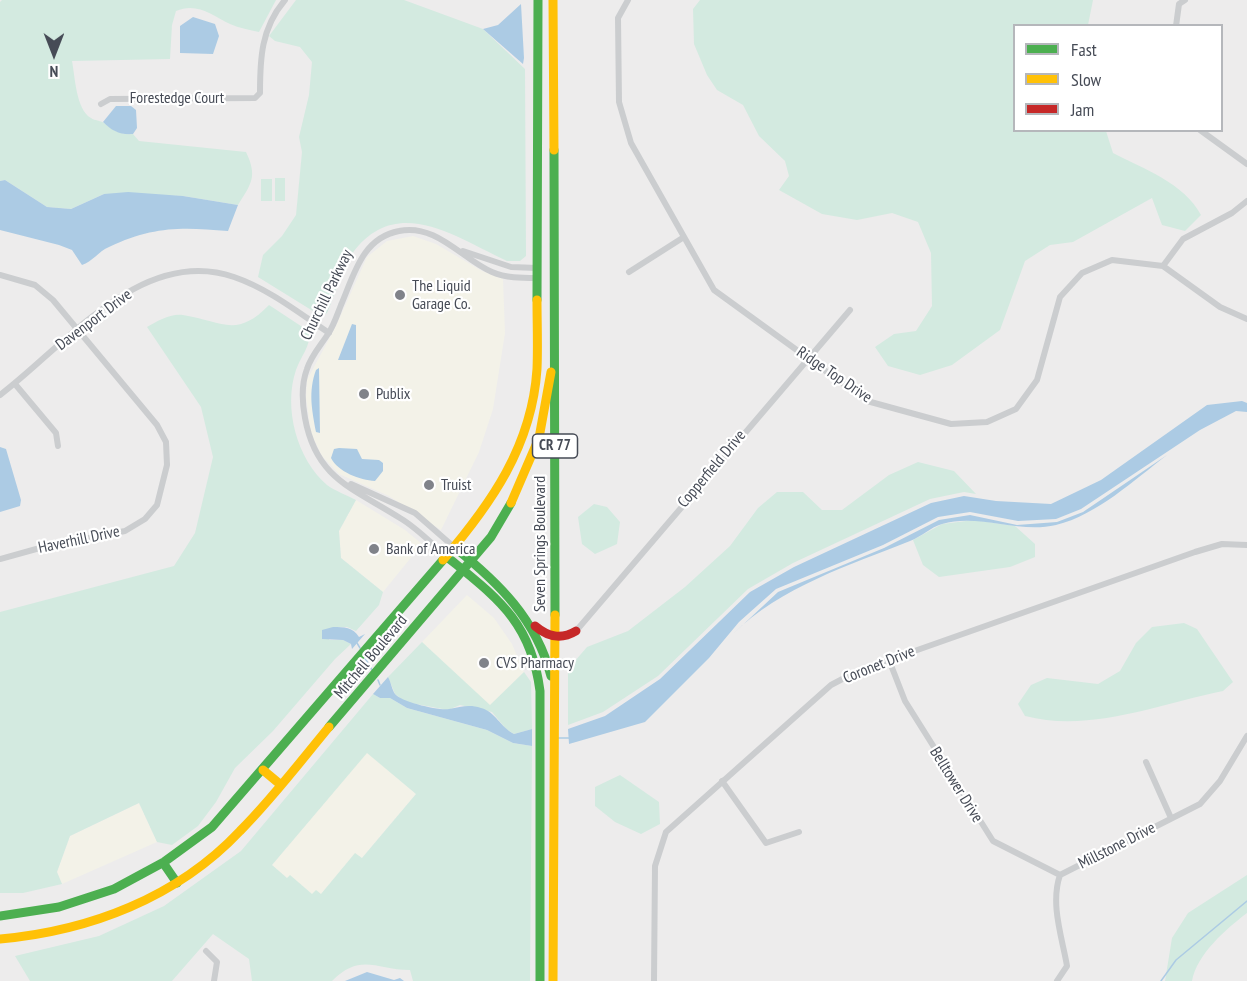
<!DOCTYPE html>
<html>
<head>
<meta charset="utf-8">
<style>
  body { margin:0 }
  #map { position:relative; width:1247px; height:981px; overflow:hidden; background:#edecec; font-family:"PT Sans Narrow",sans-serif }
  canvas { display:block }
  .legend { position:absolute; left:1013px; top:24px; width:210px; height:108px; box-sizing:border-box; background:#fff; border:2px solid #b5b7bb; margin:0; padding:8px 10px; list-style:none; font-size:18px; color:#464b56 }
  .legend li { display:flex; align-items:center; gap:12px; height:30px }
  .legend b { width:30px; border:2px solid #b5b7bb }
  .north { position:absolute; left:24px; top:24px; width:60px; height:60px; -webkit-text-stroke:4px #fff; paint-order:stroke; rotate:180deg; font-size:16px; font-weight:700; line-height:24px; text-align:center; color:#464b56 }
  .north::after { content:''; display:block; margin:auto; width:21px; height:27px; background:#464b56; clip-path:polygon(50% 0,100% 100%,50% 72%,0 100%) }
</style>
</head>
<body>
<div id="map">
<canvas width="1247" height="981"></canvas>
<ul class="legend">
<li><b style="height:8px;background:#4caf50"></b>Fast</li>
<li><b style="height:8px;background:#ffc107"></b>Slow</li>
<li><b style="height:8px;background:#c62828"></b>Jam</li>
</ul>
<div class="north">N</div>
</div>
<script>
const ctx = document.querySelector('canvas').getContext('2d');
ctx.lineJoin = 'round';
function paint(path, color) {
  ctx.fillStyle = color;
  ctx.fill(path, 'evenodd');
}
function stroke(path, color, width, dash) {
  ctx.strokeStyle = color;
  ctx.lineWidth = width;
  ctx.lineCap = dash ? 'butt' : 'round';
  ctx.setLineDash(dash || []);
  ctx.stroke(path);
}
function write(font, color, halo, rows, align = 'center') {
  ctx.font = font + ' "PT Sans Narrow",sans-serif';
  ctx.lineWidth = 4.5;
  ctx.setLineDash([]);
  ctx.textBaseline = 'middle';
  ctx.strokeStyle = halo;
  ctx.fillStyle = color;
  for (const [text, x, y, turn = 0] of rows) {
    ctx.save();
    ctx.translate(x, y);
    ctx.rotate((+turn || 0) * Math.PI / 180);
    ctx.textAlign = isNaN(turn) ? turn : align;
    if (halo) ctx.strokeText(text, 0, 0);
    ctx.fillText(text, 0, 0);
    ctx.restore();
  }
}
const commercial = new Path2D(`
  M413,236L436,244L482,271L503,279L505,333L493,409L479,452L441,530L389,496L339,474L322,456L311,433L306,398L307,380L336,326L367,257L387,241Z
  M356,500L405,530L422,544L383,592L341,558L339,531Z
  M467,595L494,618L512,644L524,672L490,706L422,642Z
  M367,752L416,794L361,859L355,854L321,894H312L290,876L287,878L272,865Z
  M139,803L157,842L62,884L57,872L70,836Z`);
const green = new Path2D(`
  M2,0H276L259,32C250,30 239,28 230,24C212,15 197,2 176,11L172,25L170,59L72,61C75,76 76,110 91,118C95,121 100,120 104,123C114,130 119,135 133,134L139,141L246,152C258,177 251,184 238,205L183,196L104,194L71,209L47,207L5,180L0,181V2Z
  M296,0H404L483,29L525,69L526,256L520,261H507C455,237 396,193 352,254C341,270 335,295 327,313L321,316L258,277L263,255L282,236L296,215L302,152L299,137L309,95L312,62L300,47L275,41L269,36Z
  M700,0H1093L1088,25L1014,26V130L1106,131L1113,153C1144,169 1184,183 1201,215L1185,231L1162,225L1152,198L1073,242L1050,245L1025,261L1000,330L952,365L920,375L888,366L875,347L894,334L916,331L932,306L931,253L918,222L892,213L857,220L822,214L779,190L789,176L785,161L759,136L743,105L717,90L707,75L694,44L693,9Z
  M275,178H285V201H275Z
  M261,179H272V201H261Z
  M269,305L310,332C310,347 301,356 296,370C283,408 297,459 327,485C335,491 347,495 356,500L339,531L341,558L383,592L379,605L356,631L347,627H333L329,640H343L351,644L335,659L273,731L235,768L216,802L198,826L172,845L157,842L139,803L70,836L57,872L62,884L23,893H0V612L174,566L195,533L213,457L201,407L147,327C157,321 171,313 183,315C222,321 236,339 269,305Z
  M918,462L954,471L976,494L964,492L930,499L793,563L748,589L658,676L603,712L568,725V669L587,647L628,631L685,587L730,546L758,508L777,492H803L822,510H842L889,475Z
  M594,504L607,507L620,522L617,544L595,554L582,544L578,517Z
  M974,520L1015,526L1035,544V557L1010,567L939,577L923,565L913,540L942,524Z
  M1184,623L1197,629L1233,682L1223,691C1159,704 1090,733 1025,716L1018,704L1031,685L1047,678L1098,684L1120,671L1136,643L1152,627Z
  M422,642L490,705L524,672L531,682L532,729L514,734L506,729L492,712L460,705L448,710L405,702L395,694L388,677Z
  M373,694L380,698H390L407,708L487,730L513,743L532,746L530,981H413L410,970C376,970 361,952 332,981H252L249,959L213,934L172,981H30L15,956L99,936L164,906L241,851ZM367,753L416,794L362,858L355,853L321,894L316,890L312,894L290,875L287,878L272,865Z
  M620,775L659,802L660,824L641,834L615,822L595,806V787Z
  M1247,875V913C1226,929 1197,954 1192,981H1165L1172,938L1188,913Z`);
const water = new Path2D(`
  M521,4L524,58L523,64L483,29L498,25Z
  M193,17L215,24L219,36L213,54L180,53V26Z
  M116,106H131L136,110L137,128L133,134C120,135 112,131 103,122Z
  M5,180L47,207L71,209L104,194L128,192L183,196L238,205L228,231C182,227 153,226 109,247C99,251 92,262 82,265L72,250L59,245L0,230V181Z
  M352,324L356,325V360H338Z
  M319,368L320,433L316,432C312,410 308,392 316,370Z
  M1242,401L1247,403V412L1236,411L1200,430L1081,509L1056,519L1018,521L970,512L938,517L883,545L776,589L739,622L709,658L645,722L569,744L568,729L605,716L660,679L750,592L794,567L931,503L964,496L996,501L1051,504L1101,480L1207,405Z
  M0,447L6,449L21,500L20,506L0,512Z
  M339,448L357,449L362,459L379,460L383,463V471L375,481C360,480 338,472 331,458L334,449Z
  M1167,455C1134,480 1097,515 1056,525C1018,534 979,513 942,524C931,527 921,537 910,541C850,565 780,587 733,634L778,592L884,548L939,520L970,515L1017,525L1057,522L1083,512Z
  M333,627C344,627 353,627 359,637L365,634L352,649L351,644L343,640L322,639V630Z
  M388,677C391,682 392,690 395,694C401,702 440,711 449,709C461,707 469,704 481,708C496,712 500,727 514,734L532,729V746L513,743L487,730L407,708L390,698H380L373,694Z
  M367,972L394,980L400,978L404,981H345Z`);
const stream = new Path2D(`
  M357,643L360,648
  M365,658L372,670
  M378,680L380,685
  M557,738H569
  M1161,981L1176,960L1247,901`);
const street = new Path2D(`
  M628,0L618,18L619,102L631,143L714,290L867,401L951,424L987,422L1016,409L1037,380L1060,297L1082,273L1112,260L1163,266L1220,307L1247,319
  M1176,26L1179,4L1185,0
  M101,104L110,99L255,98L260,93C260,59 261,28 285,0
  M1200,130L1247,164
  M463,251L511,267L537,268
  M1163,266L1183,239L1232,213L1247,201
  M629,272L684,237
  M0,275L35,285L53,300L157,425L166,442L167,465L157,505L145,519L125,531L47,546L0,559
  M15,384L56,433L58,446
  M0,395C65,346 142,245 234,277C269,289 299,313 329,333
  M351,484L415,513L454,547
  M446,556C431,543 417,528 400,518C353,488 316,479 305,418C302,402 301,385 307,369C311,356 321,345 328,334C334,325 337,315 341,305C354,275 362,238 399,231C436,223 462,259 492,272C506,278 521,278 537,278
  M576,631L850,310
  M889,660L905,701L993,841L1060,875
  M1146,762L1171,818
  M722,781L766,843L799,832
  M206,951L217,962L214,981
  M654,981L655,866L666,832L831,685L850,675L889,660L1195,552L1222,544L1247,545
  M1057,981L1067,966C1062,937 1050,904 1060,875L1200,804L1220,781L1247,736`);
const fast = new Path2D(`
  M554,150L555,615
  M537,300L538,0
  M454,547C499,583 536,619 551,676
  M446,556C497,598 531,621 540,691V981
  M329,727L491,537L511,503
  M164,864L177,883
  M0,916L59,907L114,889L164,862L212,827L443,560`);
const slow = new Path2D(`
  M553,0L554,150
  M511,503L539,438L551,372
  M443,560C491,504 532,446 537,369C538,346 537,323 537,300
  M263,770L281,785
  M0,939C89,931 177,898 240,831C272,799 300,762 329,727
  M553,981L555,615`);
const jam = new Path2D(`
  M535,626C548,637 561,640 576,631`);
const markers = [
  [400,295,6,"#80838a"],
  [364,394,6,"#80838a"],
  [429,485,6,"#80838a"],
  [374,549,6,"#80838a"],
  [484,663,6,"#80838a"]
];
const shields = [
  [555,446,45]
];
const shieldNames = [
  ["CR 77",555,446]
];
const streetNames = [
  ["Forestedge Court",177,98],
  ["Churchill Parkway",327,295,-64],
  ["Davenport Drive",94,320,-37],
  ["Ridge Top Drive",834,375,34],
  ["Copperfield Drive",712,469,-50],
  ["Haverhill Drive",79,540,-12],
  ["Seven Springs Boulevard",540,544,-90],
  ["Mitchell Boulevard",371,657,-50],
  ["Coronet Drive",879,665,-22],
  ["Belltower Drive",956,785,58],
  ["Millstone Drive",1117,846,-27]
];
const poiNames = [
  ["The Liquid",412,286],
  ["Garage Co.",412,304],
  ["Publix",376,394],
  ["Truist",441,485],
  ["Bank of America",386,549],
  ["CVS Pharmacy",496,663]
];
paint(commercial, '#f3f2e8');
paint(green, '#d3eae0');
paint(water, '#accbe4');
stroke(stream, '#accbe4', 1.5);
stroke(street, '#cbcdcf', 6);
stroke(fast, '#4caf50', 9);
stroke(slow, '#ffc107', 9);
stroke(jam, '#c62828', 9);
for (const [x, y, r, color] of markers) {
  const dot = new Path2D();
  dot.arc(x, y, r, 0, 2 * Math.PI);
  ctx.fillStyle = color;
  ctx.fill(dot);
  stroke(dot, '#fff', 2);
}
for (const [x, y, w] of shields) {
  const box = new Path2D();
  box.roundRect(x - w / 2, y - 12, w, 24, 4.5);
  ctx.fillStyle = '#fff';
  ctx.fill(box);
  stroke(box, '#464b56', 1.5);
}
write('bold 15px', '#464b56', null, shieldNames);
write('16px', '#464b56', '#fff', streetNames);
write('16px', '#464b56', '#fff', poiNames, 'left');
</script>
</body>
</html>
